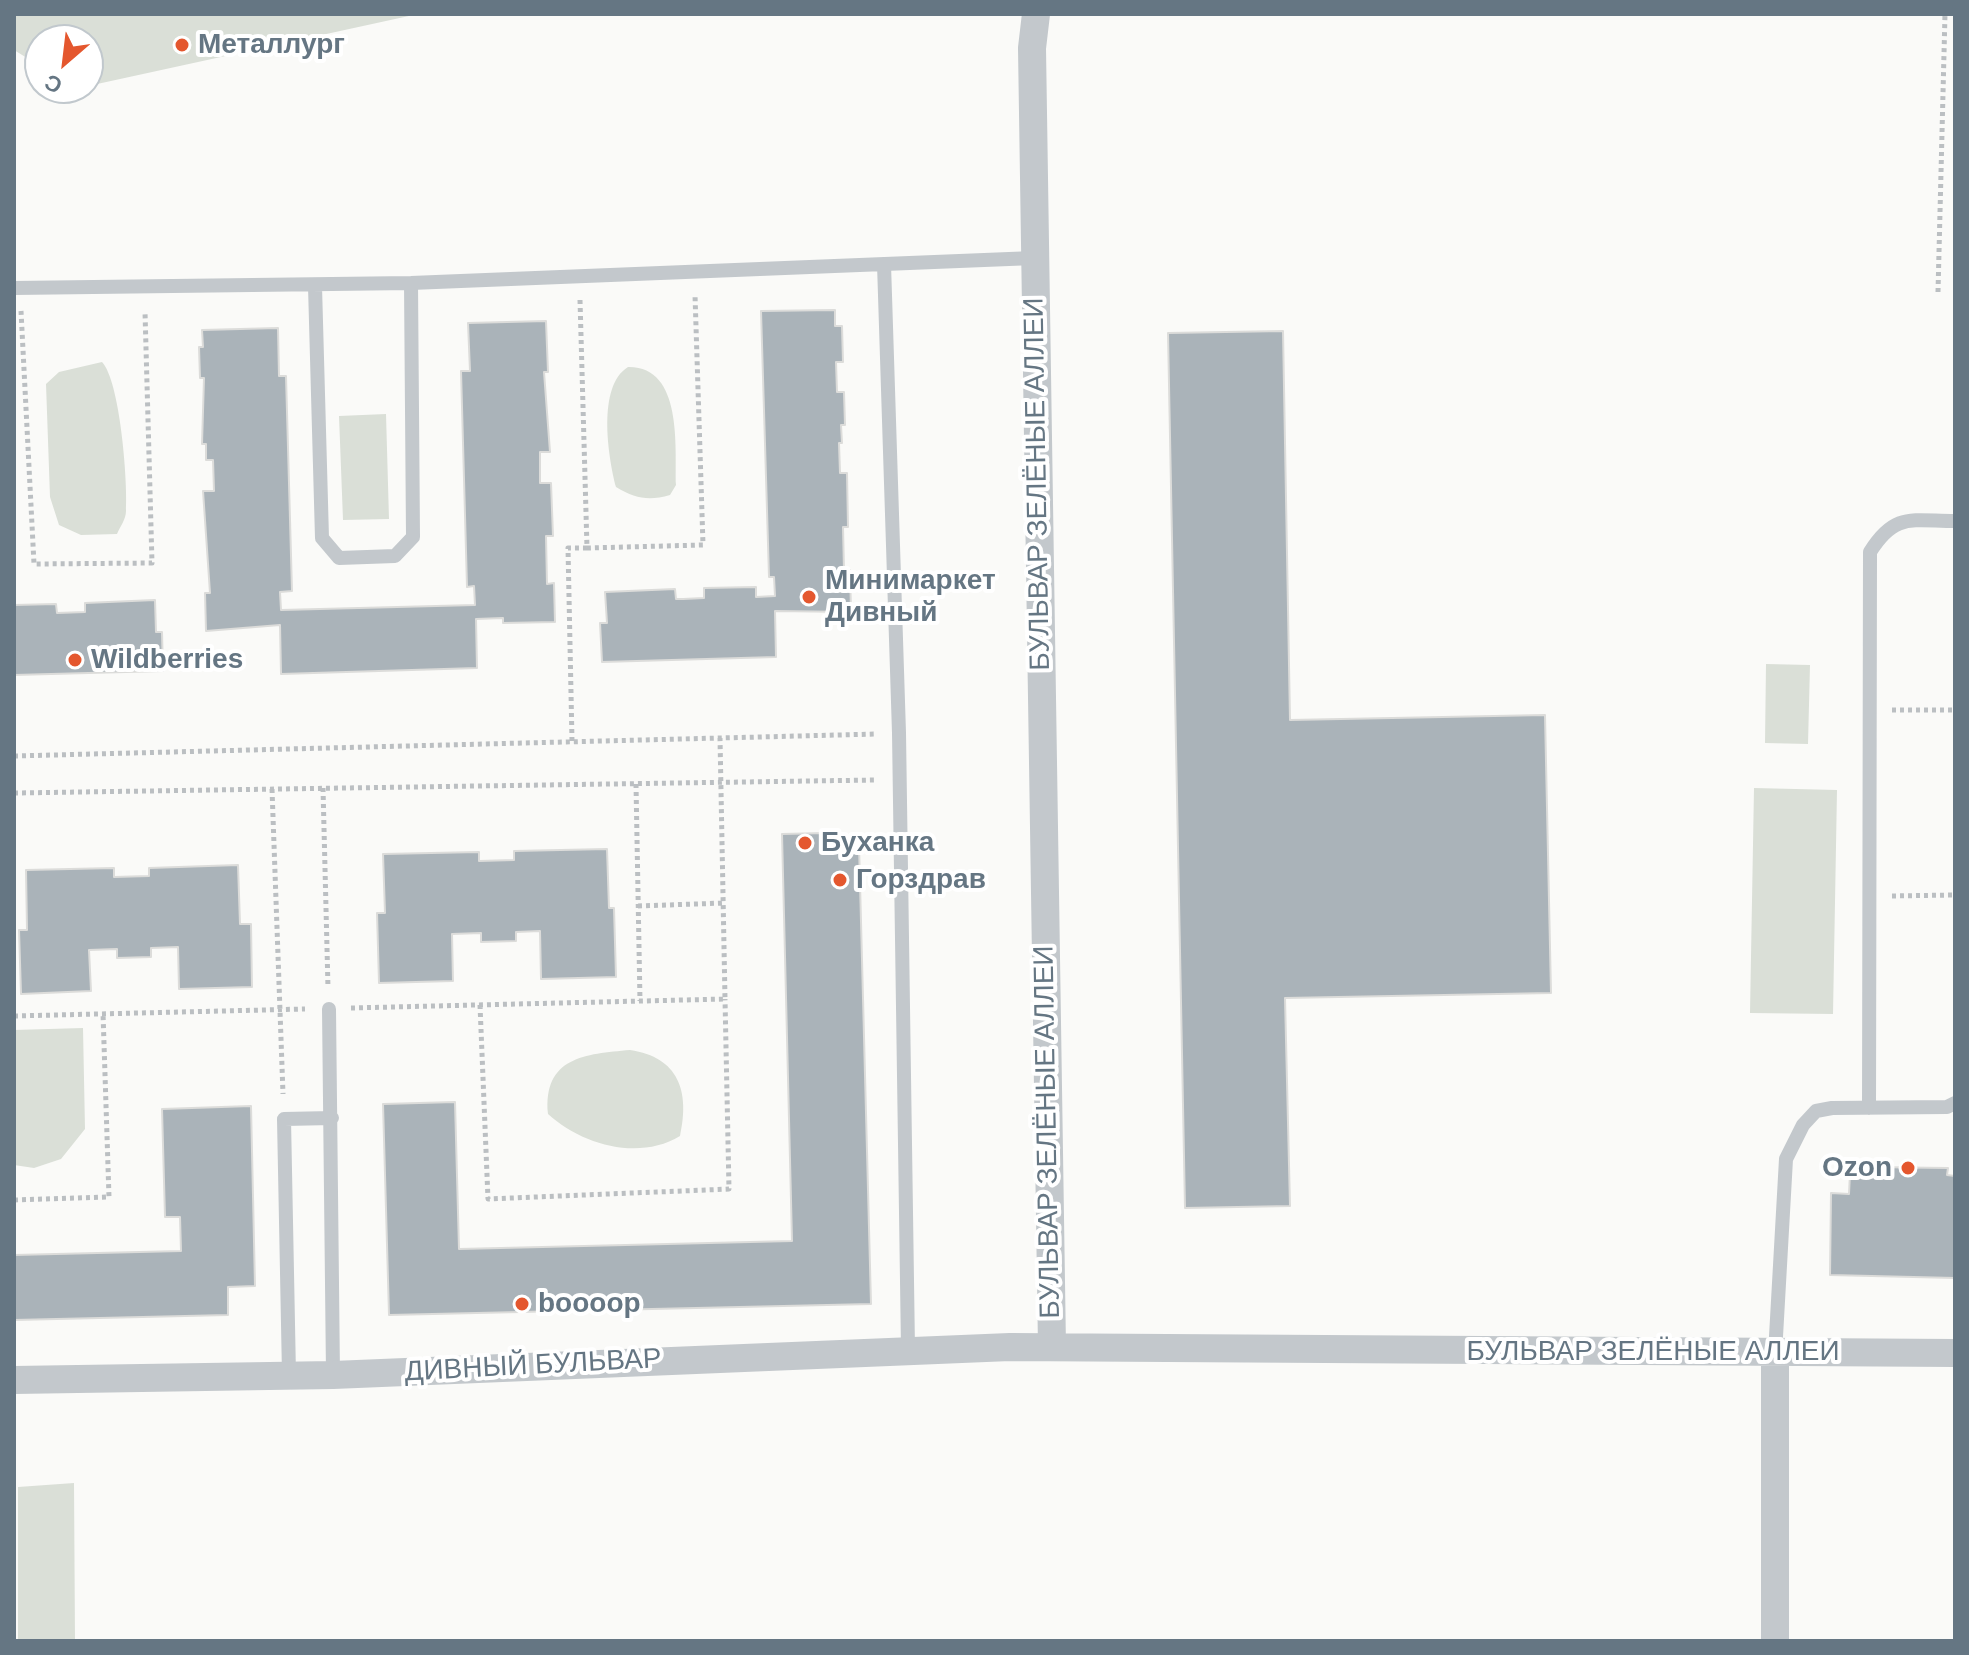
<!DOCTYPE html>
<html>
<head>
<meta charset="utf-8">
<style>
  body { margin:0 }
  #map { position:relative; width:1969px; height:1655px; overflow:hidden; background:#fafaf8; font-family:Arial,sans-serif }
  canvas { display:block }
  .frame { position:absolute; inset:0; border:16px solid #657683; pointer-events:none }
  .north { position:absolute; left:24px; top:24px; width:80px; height:80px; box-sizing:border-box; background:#fff; border:2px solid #c1c8cd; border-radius:50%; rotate:208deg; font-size:22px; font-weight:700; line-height:32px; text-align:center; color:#657683 }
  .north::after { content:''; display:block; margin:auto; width:28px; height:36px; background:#e4572e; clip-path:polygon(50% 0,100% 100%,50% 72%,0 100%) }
</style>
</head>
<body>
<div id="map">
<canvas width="1969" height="1655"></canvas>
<div class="frame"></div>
<div class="north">С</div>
</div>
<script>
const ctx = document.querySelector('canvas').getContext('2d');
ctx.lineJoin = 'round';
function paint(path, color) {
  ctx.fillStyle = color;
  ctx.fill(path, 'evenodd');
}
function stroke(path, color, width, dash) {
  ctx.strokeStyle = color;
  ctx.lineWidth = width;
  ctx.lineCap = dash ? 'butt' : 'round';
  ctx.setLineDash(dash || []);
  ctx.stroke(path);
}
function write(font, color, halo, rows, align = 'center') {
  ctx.font = font + ' Arial,sans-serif';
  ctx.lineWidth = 8;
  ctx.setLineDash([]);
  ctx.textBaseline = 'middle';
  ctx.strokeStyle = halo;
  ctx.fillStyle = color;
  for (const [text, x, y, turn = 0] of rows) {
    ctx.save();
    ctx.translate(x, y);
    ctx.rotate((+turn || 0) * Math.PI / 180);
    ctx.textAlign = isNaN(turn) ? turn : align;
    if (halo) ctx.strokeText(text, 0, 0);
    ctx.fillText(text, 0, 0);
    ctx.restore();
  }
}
const green = new Path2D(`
  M14,14H418L88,86V40H40V66L14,50Z
  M102,362C120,381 128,481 126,511C126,519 120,527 117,534L81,535L59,525L50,497L46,384L59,372Z
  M628,367C683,366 675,447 676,485L670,495C649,501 636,499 616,487C608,456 597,386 628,367Z
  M386,414L389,519L343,520L339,416Z
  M1766,664L1810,665L1808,744L1765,743Z
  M1754,788L1837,790L1833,1014L1750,1013Z
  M83,1028L85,1129L61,1159L34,1168L14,1165V1030Z
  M630,1050C679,1057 690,1092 680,1136C639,1161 582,1145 548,1114C543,1057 585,1054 630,1050Z
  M74,1483L75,1641H18V1487Z`);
const building = new Path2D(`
  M835,310V326H842L843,362H836L837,392H844L845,425H841L842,443H839L840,473H847L848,527H843L844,571L850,570L851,612L775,611L776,657L602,662L600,623H607L605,592L675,589L676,599H683L704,598V588L756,587V597L775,596L774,577H769L761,311Z
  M546,321L548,372H544L550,452H540V483H551L553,536H546L547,584L554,583L555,622L503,623V618L476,619L477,668L281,674L280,625L206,631L205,593H210L203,491H214L213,460H206V444H202L204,378H200L199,347H203L202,330L278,328L279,376H286L292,591L280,592L281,610L475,605L474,586L467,587L461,371H470L468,323Z
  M1283,331L1290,720L1545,715L1551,993L1285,998L1290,1206L1185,1208L1168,333Z
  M155,600L156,632H162L163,671L14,675V605L56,604L57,613L85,612V603Z
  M825,833L826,845H859L871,1304L389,1315L383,1104L455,1102L459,1249L792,1241L782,834Z
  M607,849L609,908H614L616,977L541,979L540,931L516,932V941L481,942V933L452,934L453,981L379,983L377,913H385L383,854L479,852V861L514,860V851Z
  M238,865L240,924H251L252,987L179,989L178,947L151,948V957L117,958V949L89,950L91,991L21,994L19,930H27L26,870L114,868V877L149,876V868Z
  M251,1106L255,1286L228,1287V1315L14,1320V1255L181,1251L180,1217H165L162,1109Z
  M1869,1167L1948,1168L1947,1175L1955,1176V1278L1830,1275L1831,1193L1849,1194L1850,1173L1869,1174Z`);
const path = new Path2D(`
  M1938,292L1945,14
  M580,300L587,548L703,545L695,295
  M21,311L34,564L152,563L145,312
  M1892,710H1955
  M572,741L568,548H587
  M14,756L877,734
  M636,784L640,1001
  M323,788L328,988
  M272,789L283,1094
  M14,793L875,780
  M1892,896L1955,895
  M638,906L724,903
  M480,1005L488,1199L729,1189L725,999
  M351,1008L725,999L720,738
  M14,1016L305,1009
  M14,1200L109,1197L103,1013`);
const lane = new Path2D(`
  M884,264L899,733L908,1349
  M315,286L322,538L339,558L395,556L413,537L411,283
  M14,288L411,283L1034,258
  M329,1009L333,1375
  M1869,1108L1870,552C1895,512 1912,521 1955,521
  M1775,1354L1786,1159L1803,1125L1816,1111L1832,1108L1947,1107L1955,1103
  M289,1375L284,1119L332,1118`);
const street = new Path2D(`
  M1036,14L1032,48L1052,1347
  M14,1380L333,1375L1010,1347L1955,1353
  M1775,1641V1354`);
const markers = [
  [182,45,8,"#e4572e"],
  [809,597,8,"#e4572e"],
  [75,660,8,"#e4572e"],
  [805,843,8,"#e4572e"],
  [840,880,8,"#e4572e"],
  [1908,1168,8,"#e4572e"],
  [522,1304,8,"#e4572e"]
];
const poiNames = [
  ["Металлург",198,45],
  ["Минимаркет",825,581],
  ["Дивный",825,613],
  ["Wildberries",91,660],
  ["Буханка",821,843],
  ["Горздрав",856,880],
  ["Ozon",1892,1168,"right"],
  ["boooop",538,1304]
];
const streetNames = [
  ["БУЛЬВАР ЗЕЛЁНЫЕ АЛЛЕИ",1038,484,-91],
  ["БУЛЬВАР ЗЕЛЁНЫЕ АЛЛЕИ",1048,1132,-91],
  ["БУЛЬВАР ЗЕЛЁНЫЕ АЛЛЕИ",1653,1352],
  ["ДИВНЫЙ БУЛЬВАР",533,1366,-3]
];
paint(green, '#dadfd7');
paint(building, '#aab3b9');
stroke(building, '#dcdcda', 2);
stroke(path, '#bbbfc2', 5, [4, 4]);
stroke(lane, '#c3c8cc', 14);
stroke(street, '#c3c8cc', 28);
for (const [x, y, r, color] of markers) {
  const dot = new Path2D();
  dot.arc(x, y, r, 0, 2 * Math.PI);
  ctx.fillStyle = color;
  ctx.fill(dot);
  stroke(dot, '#fff', 3);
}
write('bold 28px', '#657683', '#fff', poiNames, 'left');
write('28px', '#657683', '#fff', streetNames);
</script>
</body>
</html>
